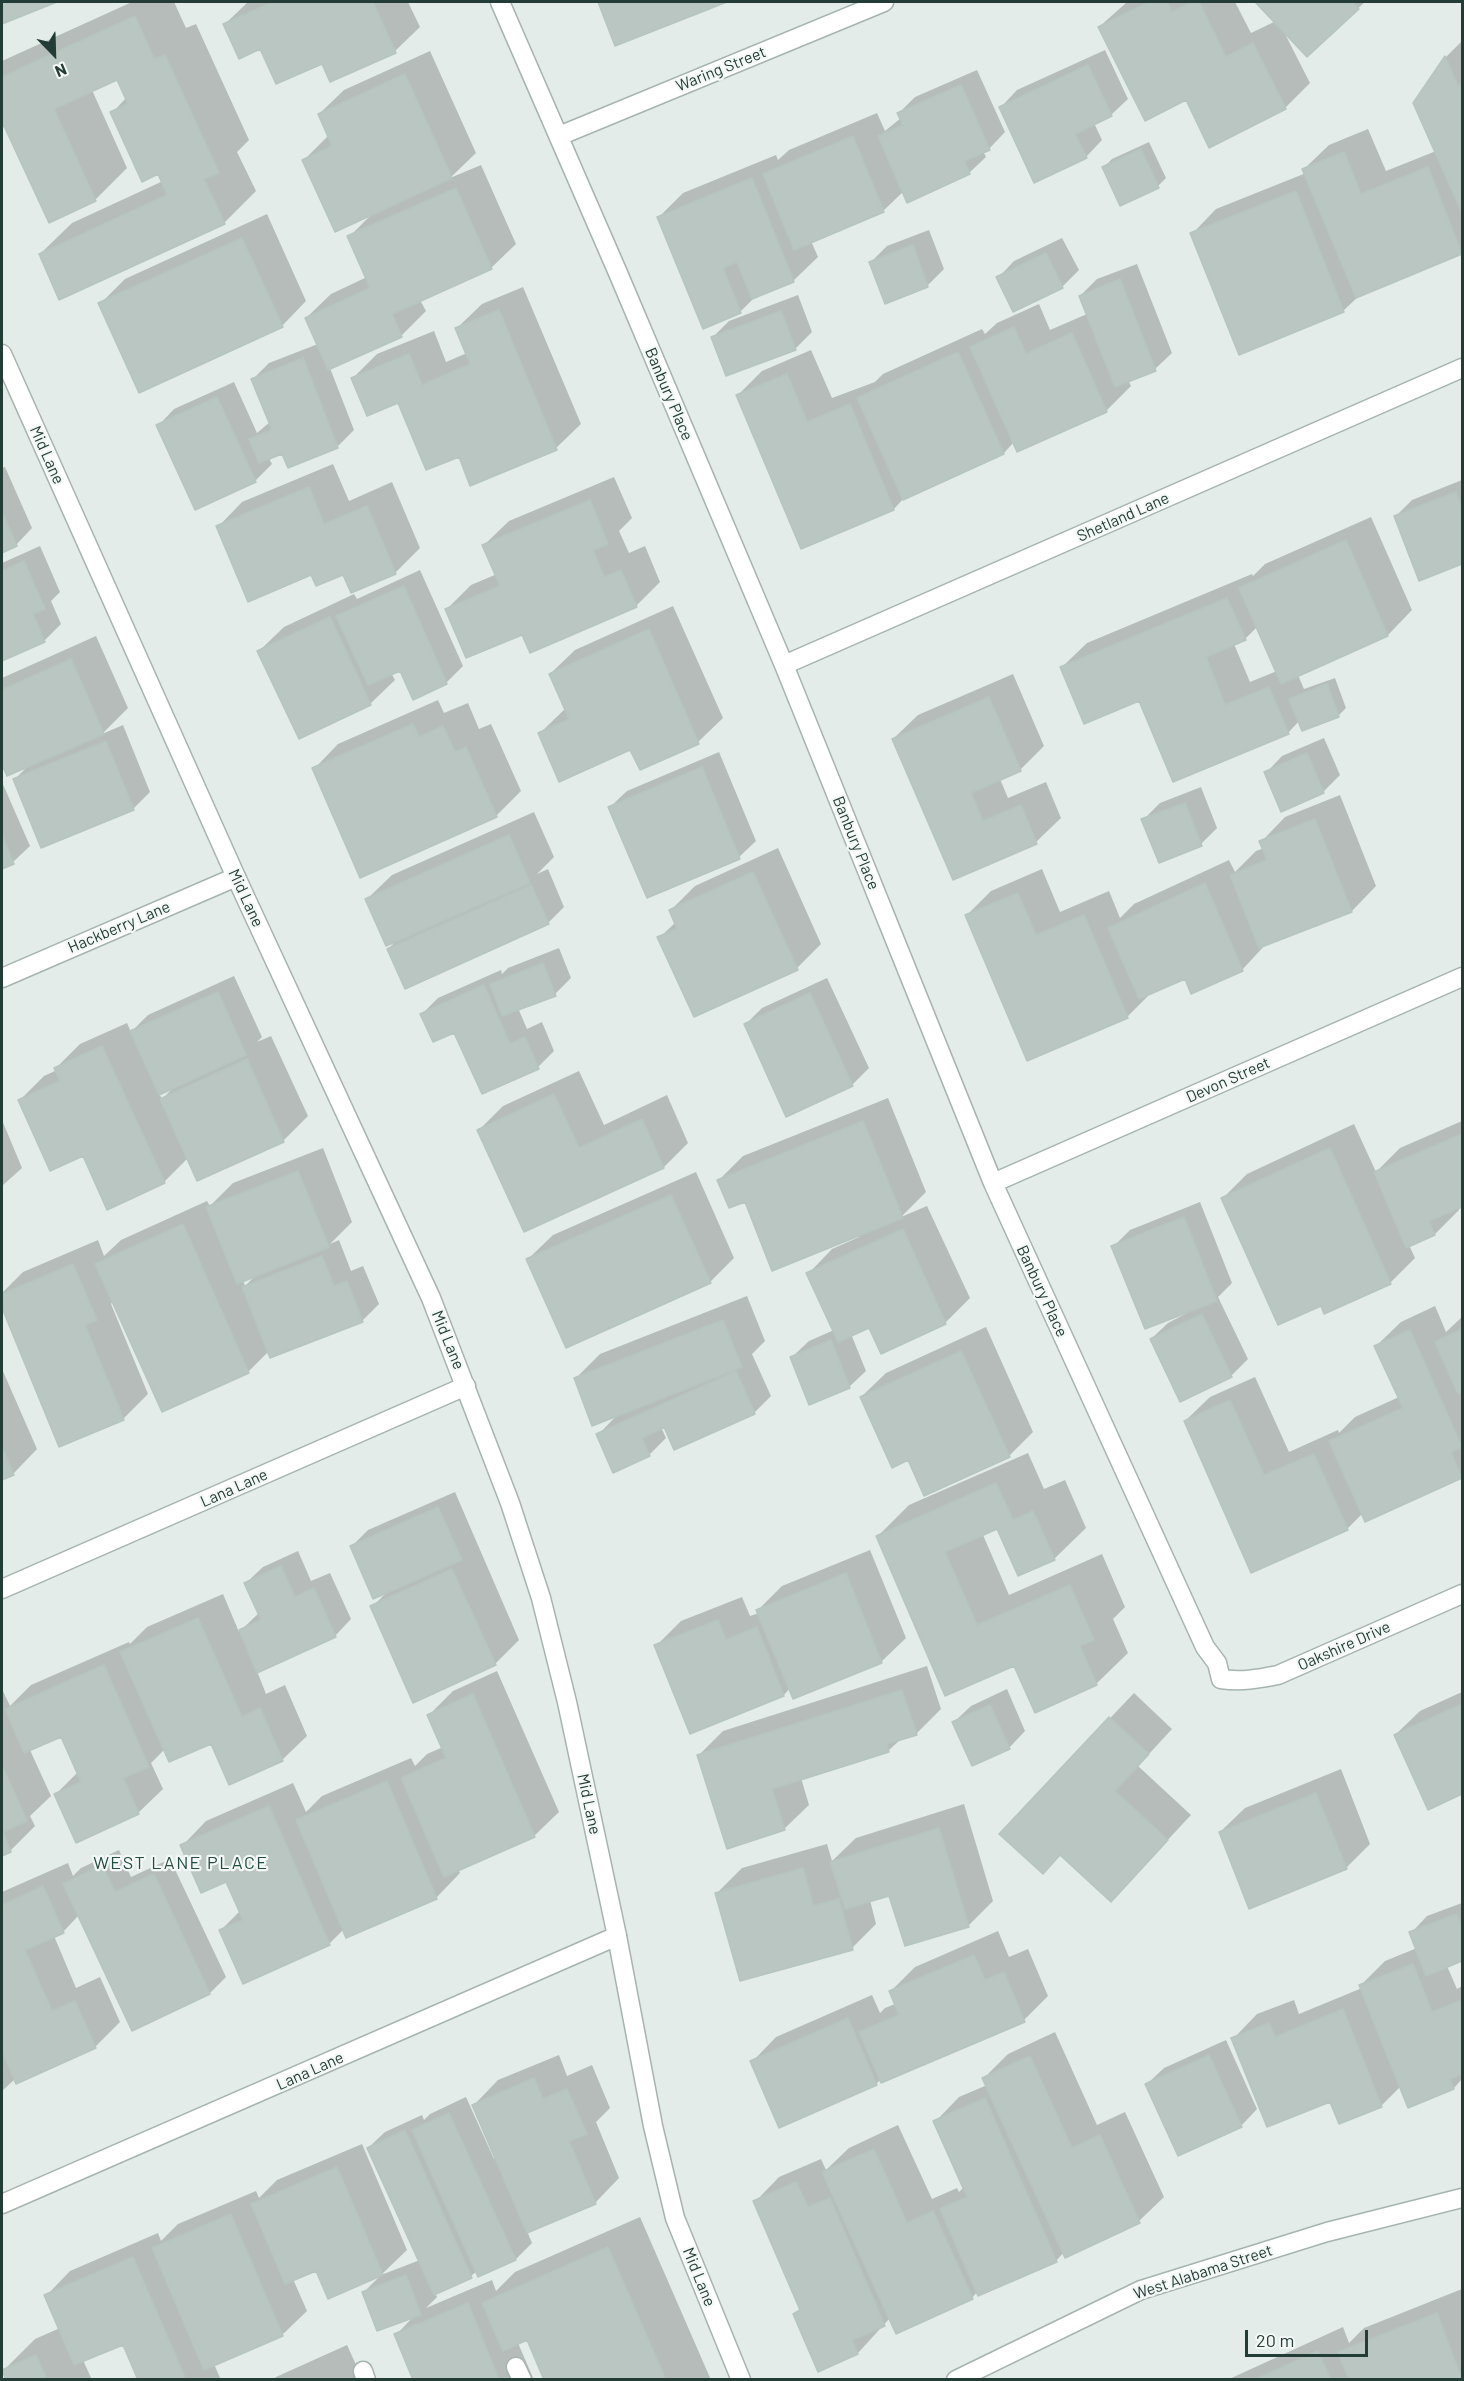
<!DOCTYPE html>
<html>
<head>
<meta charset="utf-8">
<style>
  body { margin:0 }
  #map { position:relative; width:1464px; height:2381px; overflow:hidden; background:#e3ece8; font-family:Barlow,sans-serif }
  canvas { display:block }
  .frame { position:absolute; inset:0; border:3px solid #243c36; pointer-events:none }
  .north { position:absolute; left:24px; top:24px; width:60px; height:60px; -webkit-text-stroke:4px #f3f8f6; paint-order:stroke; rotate:157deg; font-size:16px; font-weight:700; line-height:24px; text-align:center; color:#243c36 }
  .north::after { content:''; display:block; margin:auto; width:21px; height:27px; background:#243c36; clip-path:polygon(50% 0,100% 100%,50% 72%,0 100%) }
  .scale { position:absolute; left:1245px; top:2330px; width:123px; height:27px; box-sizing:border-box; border:3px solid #243c36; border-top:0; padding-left:8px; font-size:18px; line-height:21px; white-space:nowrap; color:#243c36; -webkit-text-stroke:4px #f3f8f6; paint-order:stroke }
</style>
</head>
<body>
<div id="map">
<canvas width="1464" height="2381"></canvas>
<div class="frame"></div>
<div class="north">N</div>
<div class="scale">20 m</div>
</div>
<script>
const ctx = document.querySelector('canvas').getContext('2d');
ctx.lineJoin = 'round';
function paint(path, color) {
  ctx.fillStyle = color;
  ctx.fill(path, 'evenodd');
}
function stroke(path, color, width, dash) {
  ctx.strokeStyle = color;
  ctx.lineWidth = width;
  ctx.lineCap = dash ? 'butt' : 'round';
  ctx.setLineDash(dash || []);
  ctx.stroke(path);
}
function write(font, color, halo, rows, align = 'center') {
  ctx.font = font + ' Barlow,sans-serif';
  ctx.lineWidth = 4.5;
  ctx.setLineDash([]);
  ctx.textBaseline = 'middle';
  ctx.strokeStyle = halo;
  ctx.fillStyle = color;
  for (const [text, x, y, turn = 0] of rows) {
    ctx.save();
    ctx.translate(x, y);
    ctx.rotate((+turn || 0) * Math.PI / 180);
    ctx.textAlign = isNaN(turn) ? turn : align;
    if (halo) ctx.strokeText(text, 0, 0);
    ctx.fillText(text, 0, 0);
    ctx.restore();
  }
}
const shadow = new Path2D(`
  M2,2H53L2,22Z
  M132,2H174L186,28L196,24L249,140L237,152L256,191L224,223L40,254L72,223L163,181L159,172L112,113L126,98L117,78L92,90L127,168L95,200L5,124L2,125V61Z
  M248,2H408L420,27L395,51L331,80L323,62L261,47L225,24Z
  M599,2H723L616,44Z
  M1127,2H1235L1251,33L1276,21L1258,2H1365L1307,55L1283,30L1310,83L1285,108L1187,98L1099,27Z
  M1462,41V252L1360,295L1343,311L1192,234L1216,209L1306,173L1304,169L1329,145L1368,129L1386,171L1436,151L1414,103L1446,57Z
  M1105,50L1128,99L1111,115L1094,123L1102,140L1086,157L1001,107L1017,90Z
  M430,51L476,153L450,178L481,165L516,244L491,268L420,300L426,311L401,336L330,368L354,430L338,446L289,466L283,452L269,458L272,464L255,481L158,426L174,409L234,382L257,433L270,422L253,379L269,363L318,344L306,318L331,294L367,277L349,237L372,214L304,160L329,135L319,114L344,90Z
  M977,70L1005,132L989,149L983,151L986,157L969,173L904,191L883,211L811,241L818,257L793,281L756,296L740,312L659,217L683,193L776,155L778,160L789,150L877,113L885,131L901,118L899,113L915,97Z
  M1149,142L1166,178L1158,186L1104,167L1112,159Z
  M267,214L306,301L282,326L100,304L125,279Z
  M929,230L944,269L927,286L871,262L887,246Z
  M1062,238L1079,270L1062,287L998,278L1014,261Z
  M1137,264L1172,353L1155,369L1128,380L1131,386L1106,411L1014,442L1004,453L904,498L894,509L801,547L738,395L762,371L811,350L832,398L875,382L883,374L982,329L985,334L997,323L1039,304L1050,330L1087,314L1080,296L1097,279Z
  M523,287L581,424L556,448L459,455L399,401L353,378L377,354L434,331L446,362L467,353L457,328L482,304Z
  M798,295L812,332L795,349L713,337L729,321Z
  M333,464L349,501L392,482L420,548L395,573H312L218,527L242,502Z
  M5,467L32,528L16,545L2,551V468Z
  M614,477L632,518L619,531L629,553L645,546L660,582L636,606L523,633L447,609L471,585L497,574L484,545L509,521Z
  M1462,480V563L1420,580L1395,517L1412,500Z
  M1371,517L1412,610L1388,635L1298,675L1304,689L1335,678L1346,708L1338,716L1302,729L1299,721L1288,733L1140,699L1062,667L1087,643L1252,574L1253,576L1265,564ZM1258,626L1277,671L1250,682L1234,644L1245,639Z
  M40,546L60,592L51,601L61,624L44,641L2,659V563Z
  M420,570L463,666L446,683L400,669L391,673L395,680L370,704L259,651L284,627L354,594L357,599Z
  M673,606L723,718L698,742L631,748L540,733L566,708L550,674L575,650Z
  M96,636L128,708L102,734L123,725L150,792L134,808L42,846L15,779L29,765L4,766L2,768V678Z
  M1013,674L1044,746L1020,770L1000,779L1008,798L1046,782L1061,818L1036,842L954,878L893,739L918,715Z
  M438,700L444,713L468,703L479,729L491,724L521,791L496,816L314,769L338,744Z
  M1324,738L1340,775L1324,791L1282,810L1266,773L1282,756Z
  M719,752L756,841L739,857L647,896L610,807L627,791Z
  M2,782L30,846L13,862L2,867Z
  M1201,787L1217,828L1201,844L1143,820L1160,803Z
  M1340,795L1376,886L1352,911L1266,944L1242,970L1185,977L1152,992L1127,1017L967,915L991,891L1042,869L1060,912L1109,891L1120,918L1134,904L1229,860L1235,872L1256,851L1264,848L1261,842L1285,817Z
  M534,812L554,857L537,874L548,869L564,907L548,923L388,949L398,939L367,899L392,875Z
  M778,848L821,944L797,968L659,938L676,922L671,910L695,886Z
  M559,948L571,978L555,994L518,1008L527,1029L542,1022L554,1051L538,1067L422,1014L438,998L501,970L502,974L508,968Z
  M234,976L262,1037L257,1042L271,1036L308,1116L284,1140L198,1179L188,1158L164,1182L83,1154L19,1101L44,1076L57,1070L56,1068L80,1044L127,1023L131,1032L148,1015ZM174,1087L162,1099L159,1093Z
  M827,978L869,1068L852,1085L746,1024L762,1008Z
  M579,1071L604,1125L667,1095L688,1143L664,1167L479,1130L503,1106Z
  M888,1098L926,1192L901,1217L927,1206L970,1298L945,1323L870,1326L851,1334L866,1371L849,1387L792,1357L809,1341L834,1330L808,1274L832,1249L859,1237L858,1235L746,1200L719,1180L743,1156Z
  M2,1120L22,1168L2,1186Z
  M1462,1121V1205L1458,1207L1459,1210L1435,1234L1409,1245L1415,1258L1391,1282L1325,1312L1321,1304L1223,1198L1247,1174L1354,1124L1376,1172L1400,1148Z
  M323,1148L352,1222L330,1244L339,1240L351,1271L363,1266L379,1304L362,1321L269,1351L249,1371L162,1410L113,1301L111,1304L148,1394L123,1419L60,1445L2,1304V1293L23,1272L98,1240L104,1256L121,1240L207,1201L210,1206L233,1183ZM257,1274L245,1286L243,1280Z
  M696,1172L734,1258L710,1282L528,1259L553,1235Z
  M1200,1202L1232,1283L1218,1297L1248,1359L1231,1376L1151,1339L1168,1323L1187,1313L1113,1247L1130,1230Z
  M747,1296L765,1341L752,1354L771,1396L754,1413L665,1425L661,1427L666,1438L649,1455L598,1435L618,1414L576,1378L600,1354Z
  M1435,1306L1446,1332L1462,1317V1477L1366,1520L1363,1513L1347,1529L1252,1571L1185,1421L1210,1397L1255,1377L1289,1452L1338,1430L1339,1433L1355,1417L1399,1397L1376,1346L1401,1322Z
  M986,1327L1033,1432L1009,1456L908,1458L861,1397L886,1373Z
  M2,1369L37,1449L13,1474L2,1479Z
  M1028,1453L1044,1489L1065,1480L1086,1528L1054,1559L998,1527L983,1535L1009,1595L1102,1554L1125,1607L1113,1619L1128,1653L1096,1684L1015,1664L878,1536L909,1505Z
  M455,1492L519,1640L495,1664L372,1607L387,1592L351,1547L368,1530Z
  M870,1550L906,1638L881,1662L790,1688L784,1695L690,1732L656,1646L681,1621L742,1597L750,1616L759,1613L758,1610L782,1586Z
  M298,1551L311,1581L330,1573L351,1619L335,1636L257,1671L266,1694L285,1685L307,1736L282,1760L212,1742L165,1749L151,1763L163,1789L138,1813L56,1794L78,1772L62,1735L30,1750L51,1796L30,1816L35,1826L10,1851L2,1855V1689L10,1706L31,1685L129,1642L130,1644L147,1627L223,1594L239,1632L259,1613L246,1583L263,1567Z
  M927,1666L941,1709L916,1734L901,1739L888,1751L801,1778L809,1805L784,1829L699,1755L723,1731Z
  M497,1671L559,1812L534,1836L458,1869L460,1873L436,1898L344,1929L329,1944L221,1930L240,1911L227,1880L182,1846L206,1821L293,1783L306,1812L322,1796L411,1758L415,1766L427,1754L443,1747L429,1715L453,1691Z
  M1007,1689L1025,1731L1009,1748L954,1722L971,1706Z
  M1462,1692V1793L1428,1808L1395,1735L1420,1711Z
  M1134,1693L1172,1729L1138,1766L1191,1815L1135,1875L1001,1833Z
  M1341,1769L1370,1844L1346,1868L1220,1832L1245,1808Z
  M964,1804L993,1901L968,1926L890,1894L870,1900L876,1924L852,1948L717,1893L742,1868L827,1844L832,1861L856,1838Z
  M119,1850L131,1877L170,1859L226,1977L210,1993L79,1915L63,1932L54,1936L76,1988L100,1977L120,2022L95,2047L17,2082L15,2079L2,2091V1892L68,1863L73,1876L81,1868Z
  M1462,1903V1960L1447,1966L1457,1989L1462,1986V2079L1454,2088L1401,2086L1381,2106L1331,2100L1233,2039L1257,2014L1294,2000L1299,2014L1362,1988L1361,1985L1385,1961L1417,1948L1411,1933L1427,1916Z
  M998,1931L1009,1957L1028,1949L1048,1996L1024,2020L881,2079L876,2084L752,2062L776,2037L872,1995L880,2013L885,2008L895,2004L890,1992L915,1967Z
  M1055,2032L1097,2125L1125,2112L1164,2197L1139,2221L1066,2256L1064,2252L1056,2261L978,2291L972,2298L890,2318L858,2353L818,2370L795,2314L801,2308L755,2202L779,2177L821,2159L826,2170L849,2148L898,2125L932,2199L957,2188L959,2192L964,2187L935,2122L959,2097L987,2085L984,2078L1008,2054Z
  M1226,2040L1257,2109L1241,2126L1147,2084L1164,2068Z
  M559,2055L567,2076L592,2065L610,2108L596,2122L619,2178L595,2203L527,2231L532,2243L516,2259L477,2271L471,2276L435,2292L437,2297L426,2308L492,2280L496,2291L515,2272L640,2217L711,2380H546L528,2338L518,2343L534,2380H415L396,2335L415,2315L364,2292L381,2275L317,2269L293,2279L307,2311L282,2335L214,2364L221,2380H139L124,2343L83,2360L92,2380H7L4,2370L35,2339L60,2328L46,2296L70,2271L158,2233L161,2241L178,2224L256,2191L259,2198L277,2180L362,2144L407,2250L381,2275L420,2260L368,2148L385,2132L422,2115L424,2120L430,2114L466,2097L494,2159L496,2157L474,2105L498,2080Z
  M1462,2289V2380H1227L1343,2327L1349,2343L1364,2328Z
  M347,2345L363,2380H274L276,2377Z`);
const building = new Path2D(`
  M2,2H57L2,24Z
  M273,2H373L396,53L330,82L322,64L276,84L260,49L239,59L223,24Z
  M598,2H727L615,46Z
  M1149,2H1167L1172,12L1192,2H1199L1226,57L1253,43L1286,109L1209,148L1186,100L1145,121L1098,27Z
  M1255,2H1352L1359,9L1307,57Z
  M135,16L154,59L165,55L219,173L204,179L225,224L59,300L39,254L167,195L158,174L142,182L110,112L128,104L117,80L54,109L96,201L49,223L4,126L2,127V77Z
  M1445,56L1458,86L1462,84V213L1413,103Z
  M1088,65L1112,116L1075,134L1087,158L1034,183L999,107Z
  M405,74L452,178L335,232L302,160L332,146L318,114Z
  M961,85L990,150L964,161L970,174L907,203L878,136L903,125L897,113Z
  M853,136L884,212L794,250L763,174Z
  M1141,149L1159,188L1120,206L1102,167Z
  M1344,152L1361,194L1428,167L1462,254L1356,298L1302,169Z
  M752,178L794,282L752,299L737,262L723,268L741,313L703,329L657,217Z
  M456,188L492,269L392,314L402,337L328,370L305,318L370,288L347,236Z
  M1296,191L1344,312L1239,355L1190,233Z
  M242,238L283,327L139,393L98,303Z
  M913,245L928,287L885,304L869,262Z
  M1046,253L1063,288L1013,312L996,277Z
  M1120,279L1156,371L1115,387L1079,296Z
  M499,310L557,450L470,486L459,457L426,470L398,403L367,416L351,378L409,354L422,385L470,364L455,328Z
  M781,311L796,350L726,376L711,337Z
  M1014,327L1026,354L1072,333L1107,412L1017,452L970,347Z
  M958,352L1004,454L903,500L857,398Z
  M303,358L338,448L288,468L282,454L259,463L249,439L272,430L251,379Z
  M787,374L807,422L850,404L894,510L801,549L736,395Z
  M217,397L256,482L195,510L156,425Z
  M309,487L324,524L367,506L396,574L351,593L343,575L316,586L311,575L248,602L216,526Z
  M1456,492L1462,509V564L1419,581L1394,516Z
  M590,500L608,544L593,550L604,577L621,570L637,607L530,653L522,635L466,658L445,609L500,586L482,545Z
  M2,512L17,546L2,553Z
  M1346,540L1388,636L1281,684L1239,588Z
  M24,561L45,609L33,614L45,642L2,661V571Z
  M404,586L447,684L413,700L400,671L368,685L336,616Z
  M1227,598L1246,640L1206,657L1225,705L1269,687L1289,734L1173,782L1139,701L1084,724L1060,667Z
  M330,617L371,705L299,739L257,651Z
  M649,629L699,744L640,770L630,750L559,782L538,733L569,719L549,674Z
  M71,659L104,734L7,776L2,765V690Z
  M1327,684L1339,717L1302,731L1289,699Z
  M989,697L1021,771L971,793L983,821L1021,805L1037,844L953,880L892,739Z
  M413,724L419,737L443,726L455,752L466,747L497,817L360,878L312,768Z
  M106,741L134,810L41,848L13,779Z
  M1307,753L1324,793L1281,812L1264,772Z
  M702,767L740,859L647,898L608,807Z
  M1185,803L1202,846L1159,863L1141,819Z
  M1315,819L1352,912L1259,948L1230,875L1267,860L1259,841Z
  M2,835L14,864L2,869Z
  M509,835L530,883L386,946L365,899Z
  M753,872L798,970L694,1017L657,937L677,929L669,910Z
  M1205,883L1243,971L1191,994L1185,979L1139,999L1108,928Z
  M531,885L549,924L405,989L387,949Z
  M1018,893L1036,935L1084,915L1128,1018L1027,1061L965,915Z
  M543,963L556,996L502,1016L490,984Z
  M484,985L510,1044L525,1037L539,1069L482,1094L454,1033L433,1042L420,1014Z
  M218,992L246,1055L159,1095L130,1031Z
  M810,993L853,1086L786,1117L744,1024Z
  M102,1046L165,1183L107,1210L83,1156L50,1171L18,1100L60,1081L54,1068Z
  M247,1059L284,1142L197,1181L160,1099Z
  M554,1094L579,1148L642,1119L664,1168L524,1232L477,1130Z
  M863,1121L903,1218L772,1271L745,1202L729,1208L717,1180Z
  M1462,1134V1207L1429,1221L1435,1235L1406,1248L1374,1172Z
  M1330,1148L1391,1284L1324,1314L1321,1306L1278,1325L1221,1198Z
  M298,1171L329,1247L237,1284L206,1207Z
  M671,1195L711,1283L566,1348L526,1259Z
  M1184,1217L1217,1301L1145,1329L1111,1246Z
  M183,1224L249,1373L162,1412L95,1264Z
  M903,1229L946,1324L881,1354L869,1328L838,1342L806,1273Z
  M322,1256L334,1286L347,1281L363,1322L270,1358L242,1287Z
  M73,1264L97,1320L85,1325L124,1420L59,1447L2,1308V1294Z
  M1202,1314L1232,1377L1180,1402L1150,1339Z
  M723,1320L742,1367L592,1426L574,1378Z
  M1462,1329V1392L1458,1394L1435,1342Z
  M1410,1330L1462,1447L1451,1452L1462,1478L1365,1522L1329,1441L1403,1408L1374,1346Z
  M831,1340L850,1388L809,1405L790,1357Z
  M961,1351L1010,1457L924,1496L908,1460L892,1468L860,1397Z
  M736,1371L755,1414L674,1450L664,1427L642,1438L650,1456L613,1473L596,1434Z
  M1230,1400L1264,1475L1314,1454L1348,1530L1251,1573L1184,1421Z
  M2,1447L14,1475L2,1480Z
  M996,1483L1013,1520L1033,1511L1055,1560L1018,1576L997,1529L945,1552L977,1625L1070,1585L1094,1640L1080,1646L1097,1685L1035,1713L1014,1666L945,1696L876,1536Z
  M438,1507L462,1560L373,1599L350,1546Z
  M281,1566L295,1597L314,1588L336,1637L257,1673L239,1630L261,1620L244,1583Z
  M452,1569L496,1665L413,1703L370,1606Z
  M846,1573L882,1663L793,1699L756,1610Z
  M198,1618L242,1717L260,1708L283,1761L229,1785L211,1744L169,1762L120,1652Z
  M718,1620L726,1640L757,1627L784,1696L690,1734L654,1645Z
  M104,1665L149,1767L123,1778L139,1814L76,1843L54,1794L81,1782L61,1737L24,1753L5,1709Z
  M902,1690L917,1735L887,1744L889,1752L772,1789L785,1830L727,1849L697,1755Z
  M473,1694L535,1837L444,1877L401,1778L446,1758L427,1715Z
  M1462,1704V1794L1428,1810L1394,1735Z
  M990,1705L1010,1749L972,1766L952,1722Z
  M1109,1717L1149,1754L1115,1791L1168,1840L1111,1902L1060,1855L1043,1874L999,1834Z
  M2,1765L27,1821L3,1832L11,1852L2,1856Z
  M387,1781L437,1899L346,1938L296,1820Z
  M1316,1793L1347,1869L1249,1909L1219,1832Z
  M269,1806L330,1945L243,1984L219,1930L243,1920L226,1882L201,1893L180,1845Z
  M939,1828L969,1927L905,1946L889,1896L845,1909L830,1862Z
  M102,1865L115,1892L154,1874L210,1994L132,2031L63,1884Z
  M803,1868L813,1906L839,1899L853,1950L740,1981L715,1893Z
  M43,1886L64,1933L25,1950L52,2011L75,2001L96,2048L16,2084L2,2051V1905Z
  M1457,1914L1462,1929V1961L1426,1976L1409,1932Z
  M974,1955L985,1980L1004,1972L1025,2022L881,2083L859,2032L899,2015L889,1991Z
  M1413,1964L1432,2012L1462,2000V2074L1450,2079L1454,2089L1408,2108L1359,1985Z
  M1343,2009L1382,2107L1339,2124L1330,2102L1267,2127L1231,2038L1269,2023L1275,2037Z
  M848,2018L877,2085L779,2128L750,2061Z
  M1209,2055L1242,2127L1178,2156L1145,2084Z
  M1030,2056L1072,2148L1100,2135L1140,2223L1065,2258L982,2078Z
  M534,2078L543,2099L567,2089L587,2134L569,2141L596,2204L527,2233L472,2105Z
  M985,2098L1057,2262L978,2296L940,2209L967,2197L933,2121Z
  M449,2113L516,2260L478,2277L412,2130Z
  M405,2130L472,2278L434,2295L367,2148Z
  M874,2149L907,2223L933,2211L973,2299L896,2334L822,2172Z
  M337,2167L383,2275L328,2299L316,2271L285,2284L251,2204Z
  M796,2182L808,2207L830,2198L885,2326L852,2340L858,2354L818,2372L793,2314L800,2310L753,2201Z
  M231,2214L283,2336L204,2370L152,2248Z
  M608,2247L666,2380H544L527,2340L503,2351L482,2303Z
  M133,2257L186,2380H138L123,2345L74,2365L44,2295Z
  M406,2275L421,2315L377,2331L362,2292Z
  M468,2303L499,2380H413L394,2334Z
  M1437,2313L1462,2380H1349L1338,2352Z
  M1318,2351L1331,2380H1254Z
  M36,2355L47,2380H6L2,2370Z`);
const service = new Path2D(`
  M516,2367L522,2380
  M363,2371L366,2380`);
const minor = new Path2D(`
  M500,2L618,273L784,665L993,1183L1205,1647L1217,1663L1221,1679C1241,1682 1258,1679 1278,1675L1462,1594
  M559,136L884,2
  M784,665L1462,368
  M2,978L236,877
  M993,1183L1462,977
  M2,1589L466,1386
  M2,2204L617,1936
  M956,2380L1141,2290L1327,2232L1462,2198`);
const tertiary = new Path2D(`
  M2,354L236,877L431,1298L510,1503L541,1598L567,1702L617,1936L653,2126L675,2218L741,2380`);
const streetNames = [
  ["Waring Street",721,69,-22],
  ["Banbury Place",669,394,67],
  ["Mid Lane",47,455,66],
  ["Shetland Lane",1123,517,-24],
  ["Banbury Place",856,843,68],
  ["Mid Lane",246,898,65],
  ["Hackberry Lane",119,927,-23],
  ["Devon Street",1228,1080,-24],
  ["Banbury Place",1042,1291,65],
  ["Mid Lane",448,1340,68],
  ["Lana Lane",234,1488,-24],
  ["Oakshire Drive",1344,1646,-24],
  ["Mid Lane",589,1804,78],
  ["Lana Lane",310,2071,-24],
  ["West Alabama Street",1203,2272,-18],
  ["Mid Lane",699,2277,68]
];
const neighbourhoodNames = [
  ["WEST LANE PLACE",181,1863]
];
paint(shadow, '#0003');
paint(building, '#b9c6c1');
stroke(building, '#b6c5bf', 1.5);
stroke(service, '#a6b4af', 21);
stroke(minor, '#a6b4af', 21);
stroke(tertiary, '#a6b4af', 21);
stroke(service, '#fff', 18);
stroke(minor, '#fff', 18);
stroke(tertiary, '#fff', 18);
write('16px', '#243c36', '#f3f8f6', streetNames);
ctx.letterSpacing = '1.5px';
write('18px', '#224c42', '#f3f8f6', neighbourhoodNames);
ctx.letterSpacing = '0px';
</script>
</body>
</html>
